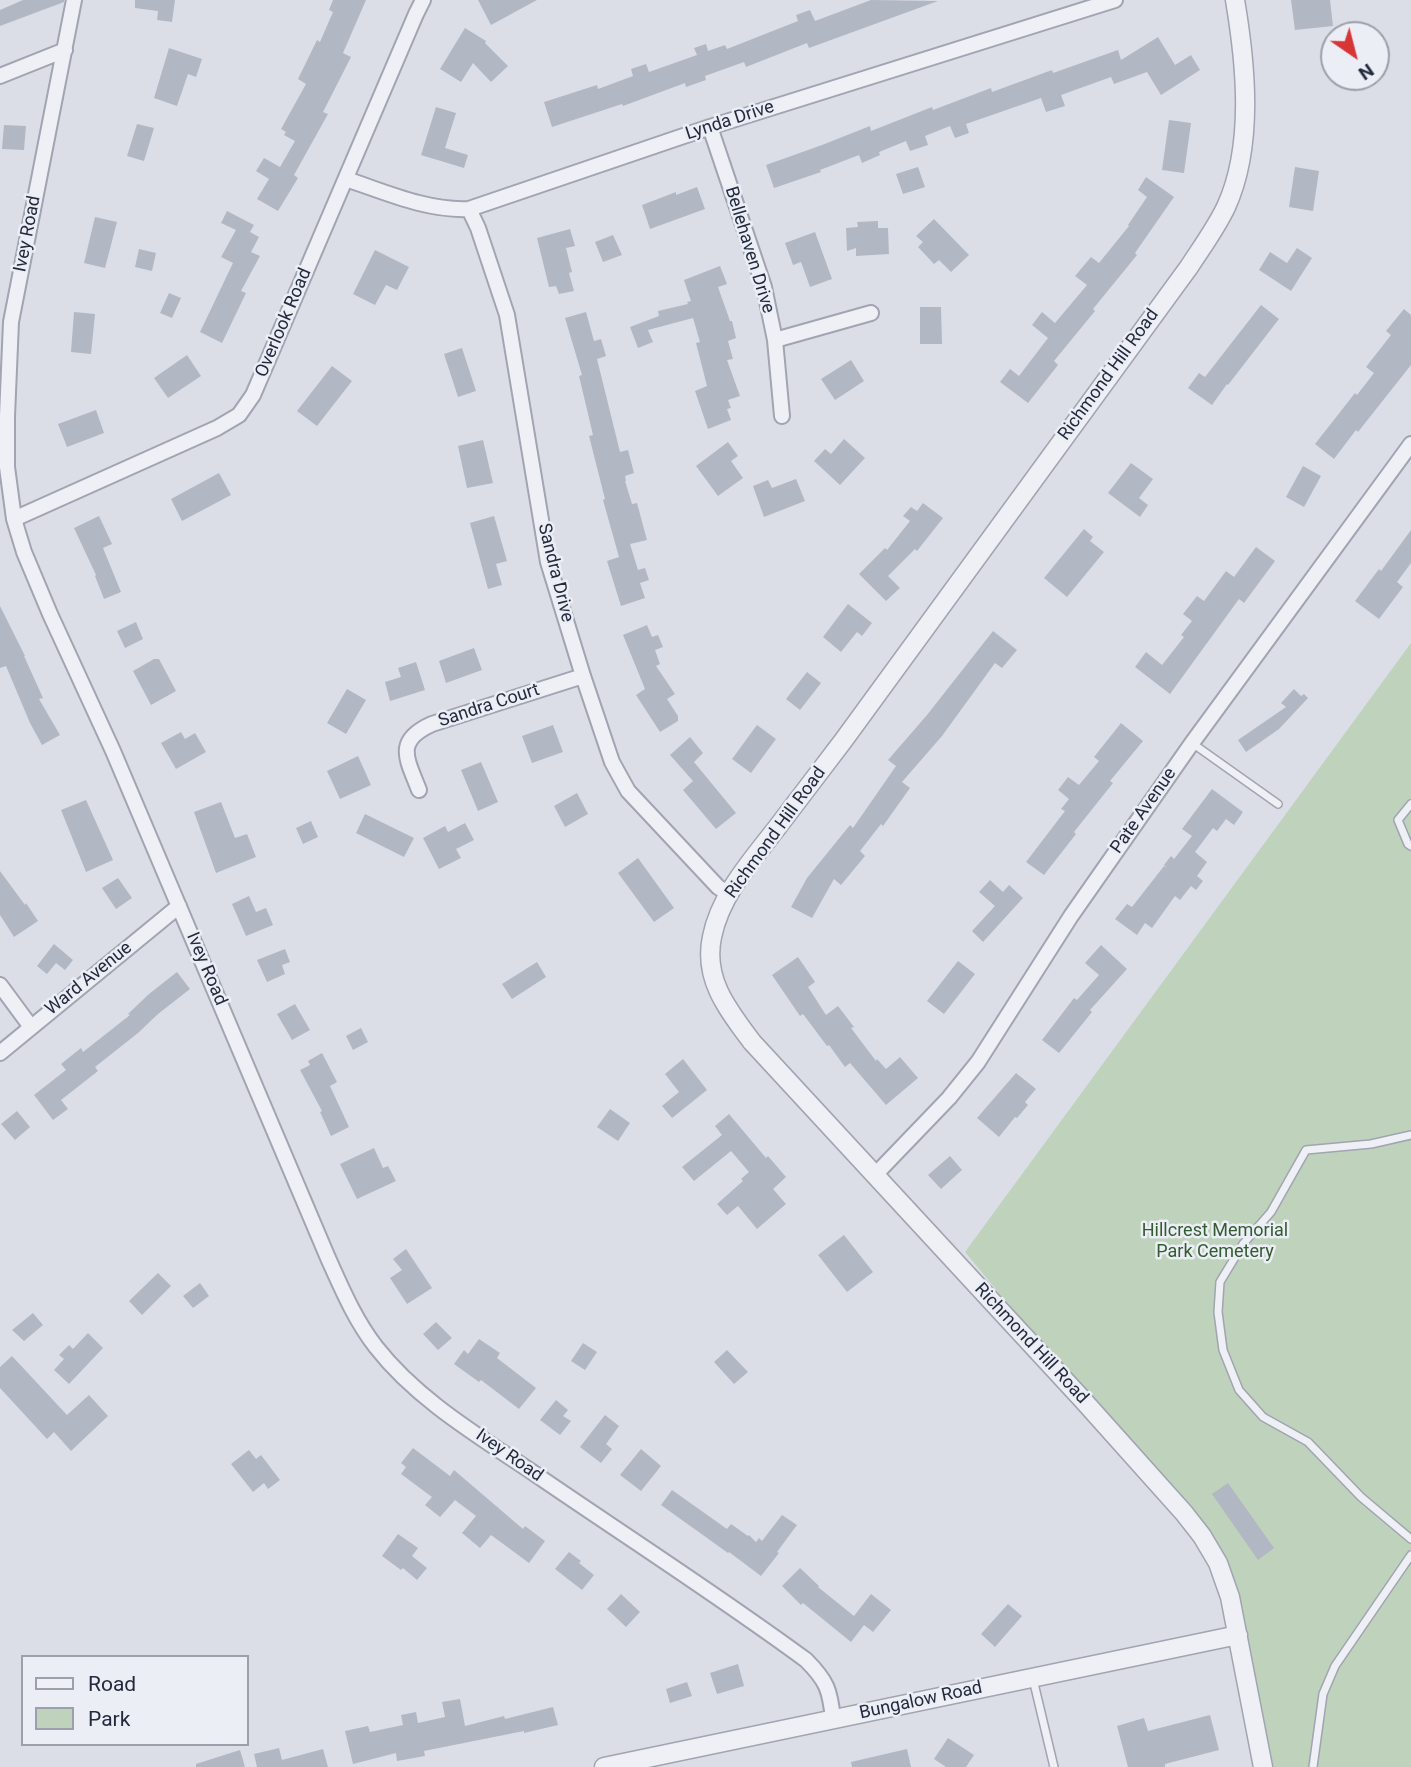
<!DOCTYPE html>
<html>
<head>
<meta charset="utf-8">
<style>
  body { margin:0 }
  #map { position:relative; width:1411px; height:1767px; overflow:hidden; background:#dcdee7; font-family:Roboto,sans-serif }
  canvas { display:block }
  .legend { position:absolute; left:21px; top:1655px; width:228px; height:91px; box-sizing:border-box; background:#ebeef5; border:2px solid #9ba0ac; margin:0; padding:9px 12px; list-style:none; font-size:21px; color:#242a3e }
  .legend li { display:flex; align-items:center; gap:14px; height:35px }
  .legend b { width:35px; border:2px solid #9ba0ac }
  .north { position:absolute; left:1320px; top:21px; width:70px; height:70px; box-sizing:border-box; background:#ebeef5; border:2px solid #9ba0ac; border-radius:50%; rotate:145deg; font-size:19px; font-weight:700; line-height:28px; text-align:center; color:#242a3e }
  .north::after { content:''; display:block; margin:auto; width:24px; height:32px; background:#d83536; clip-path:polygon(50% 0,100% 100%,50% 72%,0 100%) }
</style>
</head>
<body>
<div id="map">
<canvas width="1411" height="1767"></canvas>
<ul class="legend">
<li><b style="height:9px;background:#eef0f5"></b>Road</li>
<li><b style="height:19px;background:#bed2bc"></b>Park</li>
</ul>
<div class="north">N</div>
</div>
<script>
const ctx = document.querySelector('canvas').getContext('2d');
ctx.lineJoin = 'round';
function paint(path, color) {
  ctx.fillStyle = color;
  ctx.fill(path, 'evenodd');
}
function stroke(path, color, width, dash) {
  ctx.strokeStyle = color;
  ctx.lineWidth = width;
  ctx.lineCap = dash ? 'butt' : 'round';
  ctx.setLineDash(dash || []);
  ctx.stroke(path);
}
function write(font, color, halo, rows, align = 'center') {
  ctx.font = font + ' Roboto,sans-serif';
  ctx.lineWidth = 5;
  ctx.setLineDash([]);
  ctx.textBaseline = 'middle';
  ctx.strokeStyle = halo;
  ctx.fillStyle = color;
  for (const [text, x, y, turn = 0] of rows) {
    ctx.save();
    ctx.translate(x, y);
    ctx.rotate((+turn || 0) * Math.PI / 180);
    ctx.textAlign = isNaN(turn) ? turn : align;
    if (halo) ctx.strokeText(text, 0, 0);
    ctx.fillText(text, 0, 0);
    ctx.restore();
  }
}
const green = new Path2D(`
  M1411,643V1767H1264L1225,1579L1156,1482L965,1252Z`);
const building = new Path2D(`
  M23,0H64V2L0,26V10Z
  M135,0H175L172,22L157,20L158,11L135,8Z
  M333,0H366L343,53L351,57L323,112L328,114L294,175L298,178L278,211L257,199L269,179L256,171L264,158L280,167L295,141L284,135L286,132L281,129L306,84L298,79L317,40L320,42L333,12L329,10Z
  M478,0H537L491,25Z
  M871,0L938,1L809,48L807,43L746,67L744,62L705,76L706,80L686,87L685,83L623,106L622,104L552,127L544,102L597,85L598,89L633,76L631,69L646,64L649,72L697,55L694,48L706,44L708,51L725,45L727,49L798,21L796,15L810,10L815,21Z
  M1291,0H1330L1333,26L1295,30Z
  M465,28L486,41L485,43L508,66L491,82L473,63L461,82L440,69Z
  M1158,37L1175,65L1191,55L1200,70L1161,95L1147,72L1114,84L1111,77L1061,95L1065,106L1046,112L1041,98L966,124L969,133L955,138L950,126L925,136L928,145L910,151L906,141L879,152L880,155L862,163L859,155L820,170L821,172L774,188L766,165L822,145L870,126L871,131L932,107L933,110L991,88L992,92L1052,70L1053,73L1118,50L1121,60Z
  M169,48L202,59L196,77L188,74L177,106L154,98Z
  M436,107L456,113L445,148L468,155L464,168L421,155Z
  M1169,120L1191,123L1184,173L1162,170Z
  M137,124L154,128L144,161L127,156Z
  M4,125L26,126L24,150L2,149Z
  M918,167L925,187L903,194L896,174Z
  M1295,167L1319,171L1313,211L1289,207Z
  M1146,177L1174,197L1135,253L1137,255L1093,309L1095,311L1054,361L1058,365L1028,403L1000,382L1010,369L1019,376L1048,338L1032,325L1042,312L1055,323L1087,285L1075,276L1091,257L1099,263L1129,226L1128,225L1147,197L1138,190Z
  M697,187L705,209L650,229L642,205L676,192V195Z
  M227,211L254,225L250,232L259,237L251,252L260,256L241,291L246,293L222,343L200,332L233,263L221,257L236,230L221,223Z
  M95,217L117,222L105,268L84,263Z
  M934,219L969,255L951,272L939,260L934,264L918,247L923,242L916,236Z
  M878,221V228H888L889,254L856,256V248L847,251L846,228L858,227L857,222Z
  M570,229L575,246L566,248L572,272L569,273L574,291L559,294L556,286L549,287L537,238Z
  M815,232L832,279L810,287L801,262L793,265L785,243Z
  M613,235L622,255L603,262L595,242Z
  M1297,248L1312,258L1291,291L1259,270L1270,252L1287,263Z
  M139,249L156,253L152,271L135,267Z
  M375,250L409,267L397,290L386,285L375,305L353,294Z
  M720,266L727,284L718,287L730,321H732L736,338L728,341L733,359L727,360L740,396L728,400L731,408L727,409L731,420L708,429L695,391L707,386L696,343L700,342L693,318L648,330L653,342L638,348L630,327L659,316L658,311L688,304L687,302L691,301L684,280Z
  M169,293L181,298L172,318L160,313Z
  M1261,305L1279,319L1228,385L1227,384L1212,405L1188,388L1199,373L1205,377Z
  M920,307H941L942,344H920Z
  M1404,309L1411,315V365L1358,432L1356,430L1334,459L1315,444L1355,393L1357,395L1374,373L1366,367L1391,335L1386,331Z
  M74,312L95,314L91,354L71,352Z
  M586,312L594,341L601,339L606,356L597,359L620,452L628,450L634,473L625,476L626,481H625L632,504L637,503L647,540L630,544L638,570L645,568L649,580L640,583L645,598L621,606L607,561L619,557L603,500L605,499L589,436L593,435L579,376L582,375L565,318Z
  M462,348L476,391L458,397L444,354Z
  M187,355L201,376L168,398L154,378Z
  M851,360L864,381L835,400L821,379Z
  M332,366L352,381L317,426L297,411Z
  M96,410L104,433L67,447L58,424Z
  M844,439L865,458L840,485L814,461L825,449L831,454Z
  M483,440L493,483L467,488L458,446Z
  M728,442L738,456L731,461L743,478L718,496L696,466Z
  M1131,463L1153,479L1139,498L1148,505L1140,517L1108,493Z
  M1303,466L1321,476L1304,507L1286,497Z
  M219,473L231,495L182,521L171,499Z
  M796,479L805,501L764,517L753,486L768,480L772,488Z
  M923,503L943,518L917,551L915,549L888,576L900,588L886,601L859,574L885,548L887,550L910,521L903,516L911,507L917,511Z
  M99,516L112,544L103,548L121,592L104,599L95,576L96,575L74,528Z
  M494,516L507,561L496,564L502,585L488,589L470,523Z
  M1084,529L1093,537L1090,541L1104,552L1067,597L1044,578Z
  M1411,530V563L1397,582L1403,587L1379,619L1355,601L1379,569L1381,571Z
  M1256,547L1275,561L1244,603L1239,599L1170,694L1135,667L1146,652L1162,665L1184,637L1181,635L1192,621L1183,614L1197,596L1204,601L1226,571L1234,577Z
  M848,604L872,623L862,636L857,632L841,652L823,637Z
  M0,606L25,656H24L43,698L39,699L60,735L42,745L30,723L6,666L0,668Z
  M136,622L143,639L125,648L117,631Z
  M647,625L652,637L658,635L663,647L655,650L660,664L656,666L675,694L667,699L678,716V721L660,732L636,695L645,689L623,635Z
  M993,631L1017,650L1002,668L995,663L942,736L902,782L910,788L883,826L881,824L860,851L865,856L841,885L834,879L812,918L791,907L807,878L850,825L853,828L896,766L888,760L927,715Z
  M474,648L482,670L446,683L439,661Z
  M154,659H159L176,691L151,705L133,671Z
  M416,662L425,690L390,701L385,682L401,677L398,668Z
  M807,672L821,683L800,710L786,699Z
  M347,689L366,700L346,734L327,723Z
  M1294,689L1301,696L1304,694L1308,698L1279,729L1246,752L1238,740L1286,707L1281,703Z
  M1121,723L1143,741L1110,781L1113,783L1074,832L1076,834L1044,875L1026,862L1065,811L1061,809L1069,799L1058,790L1068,777L1079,785L1099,761L1094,757Z
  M553,725L563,752L532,763L522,736Z
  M757,725L776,739L751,773L732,759Z
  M181,732L185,739L195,733L206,752L176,769L161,743Z
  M690,737L703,753L694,762L736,813L716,829L683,790L693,781L670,755Z
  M358,756L371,785L340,799L327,771Z
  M481,762L498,802L478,811L461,770Z
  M1212,789L1243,812L1234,825L1226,819L1217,831L1213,828L1195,852L1207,862L1197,876L1203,881L1196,890L1191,886L1180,900L1175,896L1152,928L1145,923L1137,935L1115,919L1127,904L1132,907L1164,866L1167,868L1164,865L1171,856L1174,859L1192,836L1182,829Z
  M577,793L588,814L565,827L554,806Z
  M86,800L113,860L86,872L61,810Z
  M221,802L235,838L247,834L256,857L216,873L194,812Z
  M365,814L414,838L404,857L356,833Z
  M311,821L318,837L303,844L296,828Z
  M465,823L474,840L456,849L461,858L439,869L423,838L445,826L448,832Z
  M638,858L674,908L654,922L618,873Z
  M0,871L25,905L26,903L38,921L14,937L0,915Z
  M118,878L132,898L116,909L102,888Z
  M990,880L1003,892L1009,885L1023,898L983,942L972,931L995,906L979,892Z
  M249,896L256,912L266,908L273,925L246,936L232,904Z
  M54,944L73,960L65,970L56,963L47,974L37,966Z
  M1101,945L1127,969L1090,1010L1092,1012L1059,1053L1042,1040L1074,998L1077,1000L1099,975L1085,963Z
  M285,949L290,962L282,965L285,974L267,982L257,960Z
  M798,957L815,982L808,987L826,1015L838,1006L854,1027L851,1028L876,1061L877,1059L886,1069L900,1057L918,1078L886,1105L850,1063L845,1067L829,1045L827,1046L803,1014L800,1016L772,975Z
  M958,961L975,974L944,1014L927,1001Z
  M537,962L546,977L512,999L502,984Z
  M177,972L190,989L158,1014L138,1033L95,1067L98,1071L61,1100L68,1109L53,1120L34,1095L66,1070L61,1064L81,1048L83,1052L130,1015L128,1014L149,994Z
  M295,1004L310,1030L292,1040L277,1014Z
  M361,1028L368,1042L353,1050L346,1036Z
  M322,1053L337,1082L330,1086L349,1127L331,1136L320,1112L322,1111L300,1070L310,1065L308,1061Z
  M683,1059L707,1090L672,1118L662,1106L679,1092L665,1074Z
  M1016,1073L1036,1089L1025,1102L1028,1105L1017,1118L1015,1117L999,1137L977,1118Z
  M610,1109L630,1123L618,1141L597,1127Z
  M17,1111L30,1127L15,1140L1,1124Z
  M729,1114L766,1158L768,1156L786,1177L773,1189L786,1204L757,1229L738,1206L727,1215L717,1204L743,1181L741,1179L749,1172L731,1151L694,1181L682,1167L722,1135L715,1126Z
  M374,1148L383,1168L388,1166L396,1181L357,1199L340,1164Z
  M950,1156L962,1170L941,1189L928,1175Z
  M844,1235L873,1272L847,1292L818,1255Z
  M406,1249L432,1288L407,1304L390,1278L402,1270L393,1259Z
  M158,1273L171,1286L142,1315L129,1301Z
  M200,1283L209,1296L193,1308L183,1296Z
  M33,1313L43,1325L24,1341L12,1330Z
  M436,1322L452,1338L438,1350L423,1334Z
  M88,1333L103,1348L69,1384L54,1370L64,1359L59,1355L69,1345L73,1349Z
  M479,1339L500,1353L497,1358L536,1388L519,1409L481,1380L479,1382L454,1364L464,1350L468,1354Z
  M583,1343L597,1352L585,1370L571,1361Z
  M727,1350L748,1372L734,1384L714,1362Z
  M12,1356L67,1415L89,1395L108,1416L71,1451L54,1432L47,1439L0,1388V1367Z
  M556,1400L568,1410L563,1416L571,1421L560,1435L540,1420Z
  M605,1415L619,1426L606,1444L612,1449L601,1463L580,1447Z
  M413,1448L450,1476L454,1470L523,1529L525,1526L545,1541L529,1563L491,1535L480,1548L462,1533L476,1516L455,1500L440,1517L425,1505L432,1497L401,1474L406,1467L401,1463Z
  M641,1449L661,1466L641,1491L620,1475Z
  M249,1450L256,1459L261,1455L280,1480L268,1489L264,1483L253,1492L231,1464Z
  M1228,1483L1274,1548L1258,1560L1212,1494Z
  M672,1490L727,1529L731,1524L748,1536L749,1535L756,1542L759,1538L762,1541L782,1515L797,1525L777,1552L779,1553L761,1576L729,1552L728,1553L661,1505Z
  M398,1534L418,1548L412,1556L427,1568L417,1580L403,1568L401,1570L382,1556Z
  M569,1552L581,1561L579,1563L594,1575L582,1590L555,1569Z
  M800,1568L819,1586L818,1587L854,1616L871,1594L891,1610L873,1632L864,1625L851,1642L803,1603L801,1605L782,1586Z
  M621,1594L640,1612L626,1627L607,1609Z
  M1008,1604L1022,1616L995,1647L981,1634Z
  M738,1664L744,1686L717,1694L710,1673Z
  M687,1682L692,1696L670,1703L666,1689Z
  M460,1699L465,1726L504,1716L505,1719L553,1707L558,1725L524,1733V1731L424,1751L425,1756L397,1761L396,1753L353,1764L345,1731L368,1726L370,1732L403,1725L401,1715L416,1712L418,1723L445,1717L442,1702Z
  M1210,1715L1219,1750L1165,1764V1767H1128L1117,1726L1144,1718L1148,1731Z
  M948,1738L974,1755L966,1767H946L934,1759Z
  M279,1748L282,1760L323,1749L328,1767H257L254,1754Z
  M907,1749L911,1767H852L851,1762Z
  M240,1750L245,1767H196V1764Z`);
const service = new Path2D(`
  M1192,743L1278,804
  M1411,804L1398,820L1408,844L1411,846
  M1411,1135L1371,1144L1306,1150L1271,1212L1243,1244L1220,1282L1218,1312L1223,1350L1239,1390L1263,1417L1308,1442L1361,1497L1411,1539
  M1033,1679L1054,1767
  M1313,1767L1323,1694L1335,1666L1411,1555`);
const minor = new Path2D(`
  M74,0L11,322L7,416V467L14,519L24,552L50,614L113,751L328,1258C342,1289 355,1320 376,1347C418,1401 482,1438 538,1476C627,1537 719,1596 806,1660C827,1681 830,1690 833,1719
  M0,76L65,50
  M710,127L764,287L775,340L782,416
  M346,179C385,192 427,211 469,209L710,127L1115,0
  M469,209L478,228L507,315L548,562L583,676L612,762L628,791L718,887L729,894
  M775,340L871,313
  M14,519L217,428L239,415L253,395L416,14L423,0
  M419,790C407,759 394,741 432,724L583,676
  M0,985L31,1027
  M0,1053L179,906
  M875,1175L949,1098L978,1062L1071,916L1192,743L1411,444`);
const tertiary = new Path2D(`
  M1235,0C1246,65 1254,146 1226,207C1216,228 1202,247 1189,267C1073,424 959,583 843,741C821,770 798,800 776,829C751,861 720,896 712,937C703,979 728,1010 752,1042L1082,1399L1184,1513L1202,1536L1218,1563L1230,1597L1263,1767
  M604,1767L1238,1635`);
const streetNames = [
  ["Lynda Drive",730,121,-18],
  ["Ivey Road",28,234,-79],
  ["Bellehaven Drive",749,250,73],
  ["Overlook Road",284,323,-67],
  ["Richmond Hill Road",1109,375,-54],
  ["Sandra Drive",555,573,76],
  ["Sandra Court",489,706,-18],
  ["Pate Avenue",1144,811,-55],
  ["Richmond Hill Road",776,833,-54],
  ["Ivey Road",206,969,67],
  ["Ward Avenue",89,979,-39],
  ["Richmond Hill Road",1031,1344,47],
  ["Ivey Road",509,1456,35],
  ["Bungalow Road",921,1701,-12]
];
const parkNames = [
  ["Hillcrest Memorial",1215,1231],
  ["Park Cemetery",1215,1252]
];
paint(green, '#bed2bc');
paint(building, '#b2b7c4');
stroke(service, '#a1a4b1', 10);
stroke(minor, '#a1a4b1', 18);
stroke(tertiary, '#a1a4b1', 21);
stroke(service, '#eef0f5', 7);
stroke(minor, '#eef0f5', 14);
stroke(tertiary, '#eef0f5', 18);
write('18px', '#242a3e', '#ebeef5', streetNames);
write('18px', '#335b31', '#ebeef5', parkNames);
</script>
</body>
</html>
